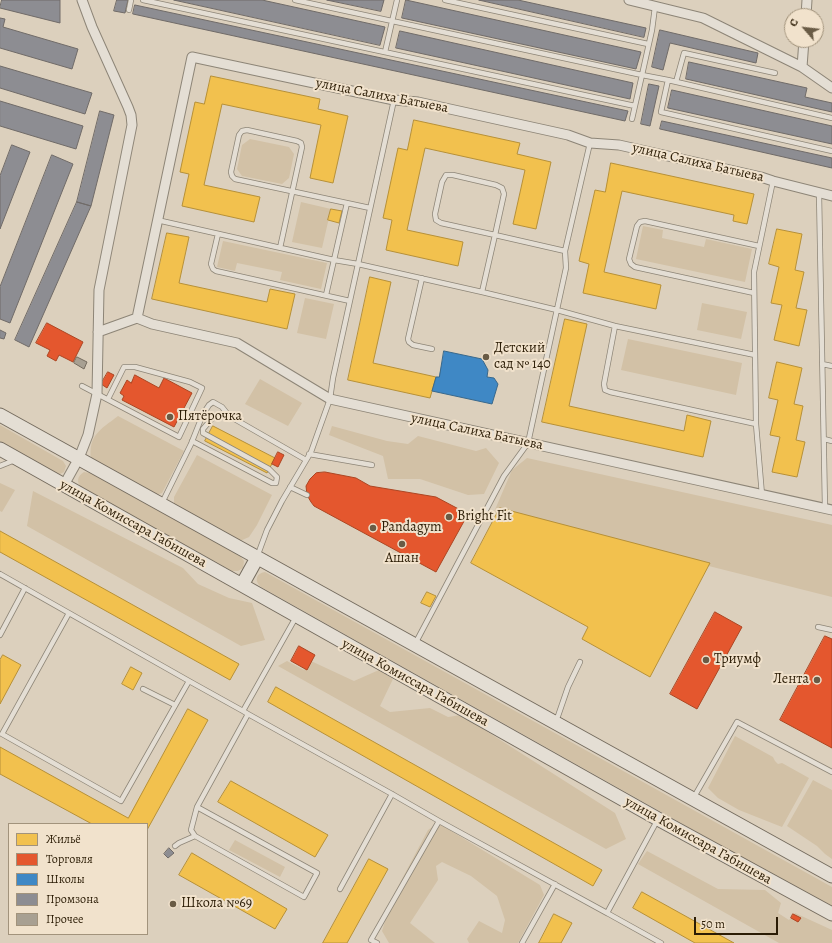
<!DOCTYPE html>
<html>
<head>
<meta charset="utf-8">
<style>
  body { margin:0 }
  #map { position:relative; width:832px; height:943px; overflow:hidden; background:#dcd0bd; font-family:Alegreya,serif }
  canvas { display:block }
  .legend { position:absolute; left:8px; top:823px; width:140px; height:112px; box-sizing:border-box; background:#f1e2cc; border:1px solid #a2937c; margin:0; padding:5px 7px; list-style:none; font-size:12px; color:#2b1c05 }
  .legend li { display:flex; align-items:center; gap:8px; height:20px }
  .legend b { width:20px; border:1px solid #a2937c }
  .north { position:absolute; left:784px; top:8px; width:40px; height:40px; box-sizing:border-box; background:#f1e2cc; border:1px solid #a2937c; border-radius:50%; rotate:298deg; font-size:11px; font-weight:700; line-height:16px; text-align:center; color:#2b1c05 }
  .north::after { content:''; display:block; margin:auto; width:14px; height:18px; background:#695b45; clip-path:polygon(50% 0,100% 100%,50% 72%,0 100%) }
  .scale { position:absolute; left:694px; top:917px; width:84px; height:18px; box-sizing:border-box; border:2px solid #2b1c05; border-top:0; padding-left:5px; font-size:12px; line-height:14px; white-space:nowrap; color:#2b1c05; -webkit-text-stroke:3px #f1e2cc; paint-order:stroke }
</style>
</head>
<body>
<div id="map">
<canvas width="832" height="943"></canvas>
<ul class="legend">
<li><b style="height:11px;background:#f2c14e"></b>Жильё</li>
<li><b style="height:11px;background:#e4572e"></b>Торговля</li>
<li><b style="height:11px;background:#3f88c5"></b>Школы</li>
<li><b style="height:11px;background:#8d8d92"></b>Промзона</li>
<li><b style="height:11px;background:#a8a092"></b>Прочее</li>
</ul>
<div class="north">С</div>
<div class="scale">50 m</div>
</div>
<script>
const ctx = document.querySelector('canvas').getContext('2d');
ctx.lineJoin = 'round';
function paint(path, color) {
  ctx.fillStyle = color;
  ctx.fill(path, 'evenodd');
}
function stroke(path, color, width, dash) {
  ctx.strokeStyle = color;
  ctx.lineWidth = width;
  ctx.lineCap = dash ? 'butt' : 'round';
  ctx.setLineDash(dash || []);
  ctx.stroke(path);
}
function write(font, color, halo, rows, align = 'center') {
  ctx.font = font + ' Alegreya,serif';
  ctx.lineWidth = 4;
  ctx.setLineDash([]);
  ctx.textBaseline = 'middle';
  ctx.strokeStyle = halo;
  ctx.fillStyle = color;
  for (const [text, x, y, turn = 0] of rows) {
    ctx.save();
    ctx.translate(x, y);
    ctx.rotate((+turn || 0) * Math.PI / 180);
    ctx.textAlign = isNaN(turn) ? turn : align;
    if (halo) ctx.strokeText(text, 0, 0);
    ctx.fillText(text, 0, 0);
    ctx.restore();
  }
}
const green = new Path2D(`
  M250,139L289,147L294,154L289,178L282,184L242,176L237,169L242,145Z
  M301,202L331,209L322,248L292,242Z
  M643,226L663,230L662,238L704,247L706,239L752,249L745,282L636,259Z
  M223,241L327,263L321,289L280,280L282,272L237,263L235,271L217,267Z
  M305,298L334,304L326,339L297,333Z
  M702,303L747,312L741,339L697,330Z
  M628,339L742,363L736,395L621,370Z
  M260,379L302,403L288,426L245,404Z
  M118,416L184,451L162,493L159,494H152L91,460C88,435 100,430 118,416Z
  M0,425L63,461L66,466L64,472L60,474H57L0,443Z
  M332,426L387,441L408,444L418,436L476,451L486,448L499,463L484,494L468,495L420,479H388L383,456L329,435Z
  M197,455L272,495L257,525L249,537L240,541L174,504V497Z
  M527,458L832,525V597L494,512L512,470Z
  M84,472L90,473L240,556L244,561L243,568L238,571H232L82,488C76,483 77,476 84,472Z
  M0,483L15,490L2,512L0,511Z
  M33,491L183,568L198,584L229,598L252,603L265,640L241,646L27,526Z
  M265,572L832,887V908L261,587C254,581 256,573 265,572Z
  M287,661L304,670L311,661L354,681L379,670L393,679L380,706L390,712L430,708L448,717L461,715L615,813L626,839L606,849L278,666Z
  M735,736L773,757L775,761L778,764L782,763L809,778L782,827L739,810L718,798L708,788Z
  M813,780L832,790V859L825,854L817,846L787,826Z
  M438,823L540,885L544,895L518,943H469L467,939L479,921L502,933L505,920L497,896L471,876L442,862L436,866L438,880L410,923L435,943H389L382,931L393,896L428,830Z
  M235,840L285,867L280,877L229,850Z
  M647,851L718,889L765,890L781,903L778,913L789,920L795,913L832,930V943H779L638,864Z`);
const homes = new Path2D(`
  M211,76L320,99L318,109L348,116L333,183L310,178L321,125L222,104L204,185L260,197L254,222L182,206L189,174L180,172L195,102L204,104Z
  M414,120L520,143L517,154L551,162L536,229L513,224L525,170L425,148L407,230L463,242L458,266L386,250L392,220L383,218L398,148L407,150Z
  M611,163L754,194L747,224L733,221L734,215L622,191L604,272L661,285L656,309L583,293L589,264L579,261L595,190L605,192Z
  M331,209L342,211L339,223L328,220Z
  M777,229L802,234L795,270L804,272L796,308L807,310L799,346L774,340L782,305L771,303L779,267L769,264Z
  M167,233L189,237L179,283L267,302L270,289L295,294L287,329L152,299Z
  M370,277L391,282L373,363L436,377L430,398L348,380Z
  M565,319L587,324L569,406L684,431L687,415L711,421L703,457L542,422Z
  M777,362L802,368L794,404L803,406L796,440L805,442L797,477L772,472L780,437L770,435L778,400L769,398Z
  M213,426L275,458L267,473L205,441Z
  M500,508L710,563L650,677L582,639L588,627L471,563Z
  M0,531L239,664L230,680L0,552Z
  M427,592L436,596L430,607L421,603Z
  M3,655L21,665L0,704V660Z
  M131,667L142,673L133,690L122,684Z
  M276,687L602,870L593,886L268,702Z
  M188,709L208,720L147,830V824H92L0,774V747L128,818Z
  M231,781L328,835L315,857L218,802Z
  M192,853L287,909L275,929L179,875Z
  M369,859L388,869L347,943H323Z
  M642,892L734,943H695L633,908Z
  M554,914L572,923L561,943H539Z`);
const shops = new Path2D(`
  M47,323L83,342L73,362L59,355L56,361L47,356L50,350L36,343Z
  M108,372L114,375L107,388L101,384Z
  M135,375L159,388L164,378L192,393L174,427L122,400L124,396L120,393L127,380L131,383Z
  M278,452L284,455L278,467L272,464Z
  M325,472L356,478L370,486L436,497L468,514L436,572L314,506L311,502L307,495L306,486L310,479L316,473Z
  M715,612L742,627L697,709L670,694Z
  M825,636L832,639V748L780,720Z
  M299,646L315,655L307,670L291,661Z
  M793,914L801,918L798,922L791,918Z`);
const schools = new Path2D(`
  M444,351L482,359L488,370L487,377L494,378L498,384L492,404L432,391L436,377H439Z`);
const industry = new Path2D(`
  M2,0H60V23L0,8Z
  M117,0H128L125,13L114,11Z
  M174,0H262L385,27L380,45Z
  M327,0H384L381,11Z
  M406,0L641,52L636,69L402,18Z
  M479,0H518L646,28L644,37Z
  M135,5L628,111L625,121L133,14Z
  M0,18L5,19L3,27L78,49L72,69L0,48Z
  M660,30L758,53L756,63L670,43L663,70L652,67Z
  M400,31L633,83L630,99L396,48Z
  M689,62L807,88L805,97L832,103V112L686,79Z
  M0,66L92,93L85,114L0,88Z
  M649,84L659,86L650,126L641,124Z
  M672,90L832,126V144L668,108Z
  M0,101L83,126L76,149L0,126Z
  M100,111L114,115L91,206L77,202Z
  M662,121L832,158V168L660,129Z
  M12,145L30,152L0,229V176Z
  M52,155L73,164L10,323L0,319V287Z
  M77,202L91,206L29,347L15,340Z
  M0,330L6,333L4,339L0,338Z
  M169,848L174,853L168,858L164,854Z`);
const building = new Path2D(`
  M77,357L87,362L84,369L74,363Z`);
const lane = new Path2D(`
  M143,0L635,106
  M295,0L642,75L652,30L655,7
  M445,0L648,44
  M129,10L131,0
  M385,52L397,0
  M676,82L684,53L775,73
  M832,118L668,80L661,112L832,151
  M632,119L642,75L668,80
  M819,193L825,508
  M157,220L334,260L358,264L482,292L557,310L615,326L755,355
  M218,234L211,264L213,269L216,271L350,301
  M280,248L302,147L301,143L297,141L247,130L242,131L239,135L231,172L232,176L235,179L370,208
  M422,278L408,339L409,342L413,345L432,349
  M482,292L495,235L441,223L436,220L435,214L442,182L446,175H453L496,185L502,188L504,194L495,235L565,251
  M754,293L635,267L631,264L629,259L637,226L640,222L645,221L759,246
  M326,295L347,203
  M615,326L604,384L605,390L610,392L756,424
  M822,364L832,366
  M82,386L179,437L202,388L190,382L135,367H124L108,399
  M824,439L832,441
  M192,441L272,483H276L277,477L269,469L203,433V429L215,415L231,417L306,460
  M309,454L372,465
  M0,466L15,460
  M290,487L307,495
  M762,495L756,424L754,272L773,181
  M162,503L191,444L203,414L209,405L213,402L222,407L230,417
  M257,557L267,530L282,501L311,452L330,399L333,378L394,100
  M0,574L189,681L243,711L296,617
  M69,613L2,734L121,801L189,681
  M818,627L832,630
  M0,635L25,588
  M415,644L504,476L528,443L566,268L565,251L590,143
  M143,689L175,705
  M248,714L392,794L439,821L607,913L658,819
  M554,721L558,716L568,687L580,662
  M694,797L737,722L832,772
  M197,807L191,830L195,836L304,897L317,873L197,807L248,714L243,711
  M175,846L179,843L195,836
  M340,889L392,794
  M607,913L661,943
  M377,943L371,940L439,821
  M522,943L555,884`);
const street = new Path2D(`
  M629,0L703,18L802,67L832,88
  M806,16L807,0
  M802,67L804,40
  M137,318L192,57L394,100L418,102L568,135L590,143L619,145L761,177L773,181L832,196
  M98,332L137,318L152,324L237,343L330,399L832,510
  M64,485L79,458L88,435L97,394L99,290L132,125L131,115L128,107L92,27L82,0`);
const secondary = new Path2D(`
  M0,415L832,876
  M0,449L658,819L832,914
  M242,585L257,558`);
const markers = [
  [486,357,4,"#695b45"],
  [170,417,4,"#695b45"],
  [449,517,4,"#695b45"],
  [373,528,4,"#695b45"],
  [402,544,4,"#695b45"],
  [706,660,4,"#695b45"],
  [817,680,4,"#695b45"],
  [173,904,4,"#695b45"]
];
const streetNames = [
  ["улица Салиха Батыева",382,96,11],
  ["улица Салиха Батыева",698,163,13],
  ["улица Салиха Батыева",477,432,12],
  ["улица Комиссара Габишева",133,524,29],
  ["улица Комиссара Габишева",415,683,29],
  ["улица Комиссара Габишева",698,841,29]
];
const poiNames = [
  ["Детский",494,349],
  ["сад № 140",494,365],
  ["Пятёрочка",178,417],
  ["Bright Fit",457,517],
  ["Pandagym",381,528],
  ["Ашан",402,559,"center"],
  ["Триумф",714,660],
  ["Лента",809,680,"right"],
  ["Школа №69",181,904]
];
paint(green, '#d2c1a6');
paint(homes, '#f2c14e');
stroke(homes, '#b69038', 1);
paint(shops, '#e4572e');
stroke(shops, '#ac4522', 1);
paint(schools, '#3f88c5');
stroke(schools, '#39688b', 1);
paint(industry, '#8d8d92');
stroke(industry, '#706b68', 1);
paint(building, '#a8a092');
stroke(building, '#746b5e', 1);
stroke(lane, '#8d8577', 6);
stroke(street, '#8d8577', 11);
stroke(secondary, '#746b5e', 15);
stroke(lane, '#e4ded4', 4.5);
stroke(street, '#e4ded4', 9);
stroke(secondary, '#e4ded4', 13);
for (const [x, y, r, color] of markers) {
  const dot = new Path2D();
  dot.arc(x, y, r, 0, 2 * Math.PI);
  ctx.fillStyle = color;
  ctx.fill(dot);
  stroke(dot, '#f1e2cc', 1.5);
}
write('14px', '#2b1c05', '#f1e2cc', streetNames);
write('14px', '#2b1c05', '#f1e2cc', poiNames, 'left');
</script>
</body>
</html>
